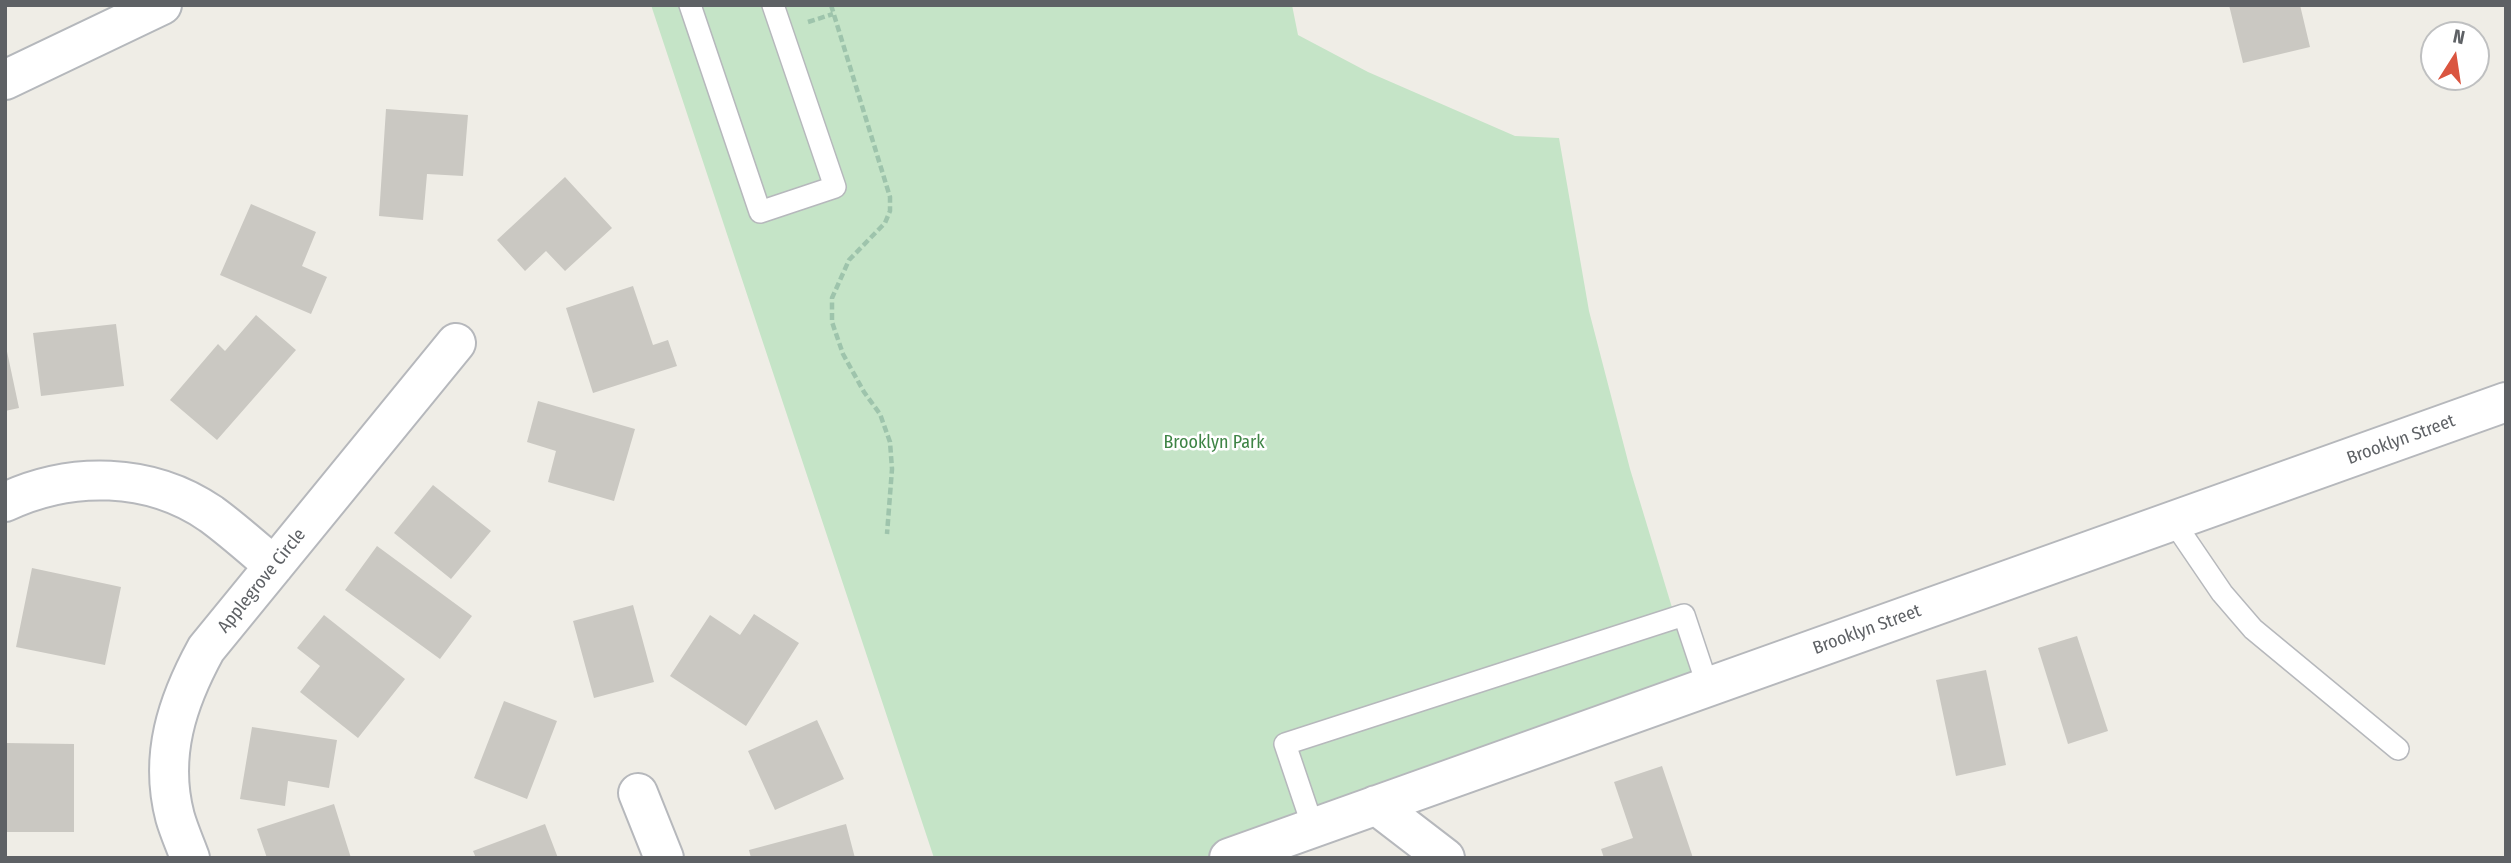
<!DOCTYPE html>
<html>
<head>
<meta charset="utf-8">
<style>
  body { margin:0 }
  #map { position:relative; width:2511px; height:863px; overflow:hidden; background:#efede6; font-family:"Fira Sans Condensed",sans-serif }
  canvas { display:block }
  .frame { position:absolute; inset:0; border:7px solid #5e6165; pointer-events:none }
  .north { position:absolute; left:2420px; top:21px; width:70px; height:70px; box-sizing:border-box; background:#fff; border:2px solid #bfc0c1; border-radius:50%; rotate:12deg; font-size:19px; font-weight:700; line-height:28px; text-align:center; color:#5e6165 }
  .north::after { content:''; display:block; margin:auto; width:24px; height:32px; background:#da5540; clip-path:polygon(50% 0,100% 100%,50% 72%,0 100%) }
</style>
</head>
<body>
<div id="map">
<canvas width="2511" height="863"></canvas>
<div class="frame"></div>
<div class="north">N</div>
</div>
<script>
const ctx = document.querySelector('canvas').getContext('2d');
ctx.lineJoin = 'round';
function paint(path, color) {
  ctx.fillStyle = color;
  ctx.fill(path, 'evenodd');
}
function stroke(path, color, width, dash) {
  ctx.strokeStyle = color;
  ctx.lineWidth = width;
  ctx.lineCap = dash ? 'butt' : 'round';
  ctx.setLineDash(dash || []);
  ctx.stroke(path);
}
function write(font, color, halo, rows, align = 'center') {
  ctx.font = font + ' "Fira Sans Condensed",sans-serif';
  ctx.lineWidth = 5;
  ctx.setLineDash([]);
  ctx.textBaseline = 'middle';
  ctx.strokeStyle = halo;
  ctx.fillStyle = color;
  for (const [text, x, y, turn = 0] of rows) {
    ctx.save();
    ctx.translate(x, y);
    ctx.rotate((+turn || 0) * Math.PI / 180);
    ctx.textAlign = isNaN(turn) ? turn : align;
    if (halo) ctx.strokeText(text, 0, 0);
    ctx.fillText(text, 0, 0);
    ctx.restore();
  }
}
const green = new Path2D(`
  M651,5H1292L1298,35L1368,72L1515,136L1559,138L1589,311L1630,469L1697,690L1231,858H934Z`);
const building = new Path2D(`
  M2229,5H2300L2310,47L2243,63Z
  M386,109L468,115L463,176L427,174L423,220L379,216Z
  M565,177L612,228L565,271L546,251L525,271L497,240Z
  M251,204L316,232L302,266L327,277L311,314L220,275Z
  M633,286L653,345L668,340L677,366L593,393L566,308Z
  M256,315L296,350L217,440L170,400L218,344L225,351Z
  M116,324L124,386L41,396L33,333Z
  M5,342L19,408L5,411Z
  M538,401L635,429L614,501L548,482L556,451L527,442Z
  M433,485L491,531L451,579L394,533Z
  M377,546L472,616L440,659L345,590Z
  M32,568L121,587L105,665L16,647Z
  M633,605L654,682L594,698L573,621Z
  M754,614L799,643L746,726L670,676L710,615L740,635Z
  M324,615L405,679L358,738L300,692L320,666L297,648Z
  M2077,636L2108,731L2068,744L2038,648Z
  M1986,670L2006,765L1956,776L1936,680Z
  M504,701L557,721L527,799L474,778Z
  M817,720L844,779L775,810L748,751Z
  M252,727L337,740L329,788L288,781L285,806L240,799Z
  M5,743L74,744V832H5Z
  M1662,766L1693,858H1604L1601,849L1633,838L1614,782Z
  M334,804L351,858H267L257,829Z
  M545,824L558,858H476L473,851Z
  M846,824L855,858H751L749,850Z`);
const path = new Path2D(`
  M831,5L890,197V211L885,223L849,260L832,298V322L843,354L864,392L880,414L890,442L892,469L887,534
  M808,22L833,14`);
const lane = new Path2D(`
  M690,5L760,212L835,187L773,5
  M2173,521L2222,593L2253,629L2398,749
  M1313,827L1285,744L1684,615L1708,687`);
const street = new Path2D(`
  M5,502C71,471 150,472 211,514C233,530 254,549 274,566
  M638,793L664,858
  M1376,805L1445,858
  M190,858C185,844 179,831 175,817C159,756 177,702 206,649L456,343
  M1229,858L2506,402`);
const secondary = new Path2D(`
  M5,80L162,5`);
const streetNames = [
  ["Brooklyn Street",2401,440,-20],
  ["Applegrove Circle",262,581,-51],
  ["Brooklyn Street",1867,630,-20]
];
const parkNames = [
  ["Brooklyn Park",1214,443]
];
paint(green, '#c5e4c7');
paint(building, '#cac8c2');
stroke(lane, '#b6b8bc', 24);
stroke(street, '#b6b8bc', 42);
stroke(secondary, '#b5b8bc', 42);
stroke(path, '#9ec4ac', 4.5, [7, 3.5]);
stroke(lane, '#fff', 21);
stroke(street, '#fff', 38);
stroke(secondary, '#fff', 38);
write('18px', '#5e6165', '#fff', streetNames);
write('18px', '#3e8445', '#fff', parkNames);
</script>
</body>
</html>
